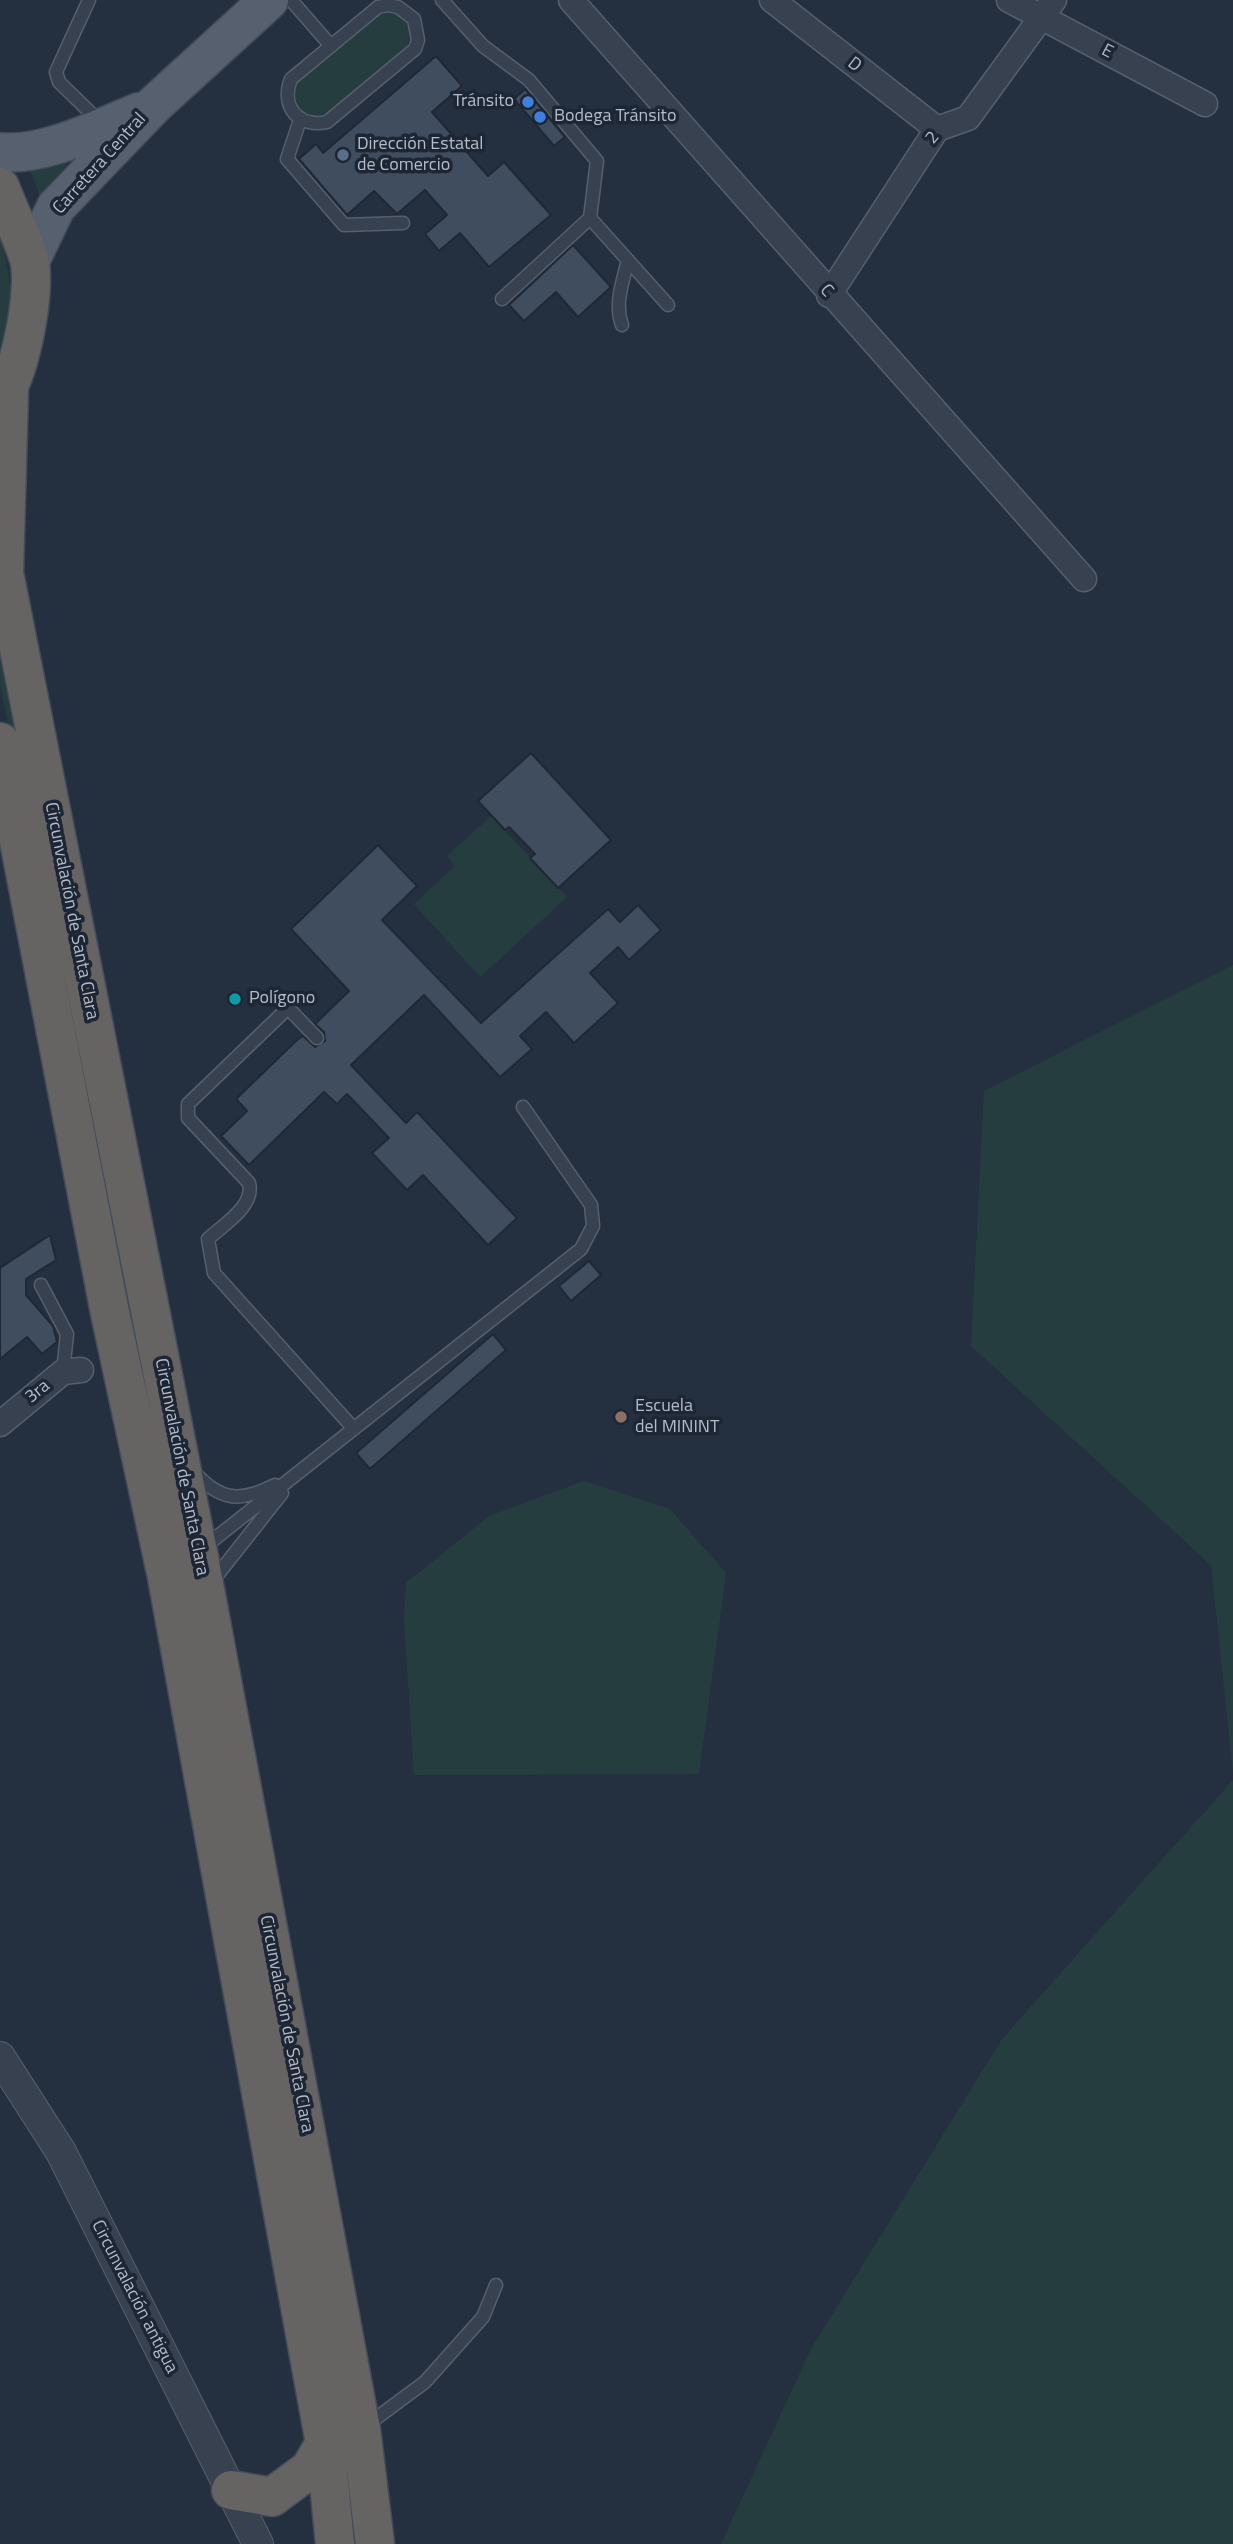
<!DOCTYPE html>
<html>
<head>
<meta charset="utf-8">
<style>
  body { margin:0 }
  canvas { display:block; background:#242f3f }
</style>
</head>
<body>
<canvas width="1233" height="2544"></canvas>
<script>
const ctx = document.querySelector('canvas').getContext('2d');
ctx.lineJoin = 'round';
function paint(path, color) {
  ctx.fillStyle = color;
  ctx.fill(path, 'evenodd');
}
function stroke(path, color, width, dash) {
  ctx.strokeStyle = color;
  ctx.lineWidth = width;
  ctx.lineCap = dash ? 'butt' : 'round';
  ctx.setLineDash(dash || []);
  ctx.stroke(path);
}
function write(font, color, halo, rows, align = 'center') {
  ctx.font = font + ' "Titillium Web",sans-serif';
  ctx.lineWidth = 7;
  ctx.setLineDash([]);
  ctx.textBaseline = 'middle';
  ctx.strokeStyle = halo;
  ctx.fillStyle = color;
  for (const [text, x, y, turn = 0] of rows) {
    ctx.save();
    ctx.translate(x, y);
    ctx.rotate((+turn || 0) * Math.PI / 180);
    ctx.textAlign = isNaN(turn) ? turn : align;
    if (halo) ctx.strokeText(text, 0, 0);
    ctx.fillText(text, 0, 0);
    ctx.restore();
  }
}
const green = new Path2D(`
  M383,12C406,11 417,31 405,50L329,114C305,122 287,101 299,79L375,15Z
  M72,157L41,200L28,164Z
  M0,226L12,298L0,364Z
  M0,626L42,840L31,838L0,684Z
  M491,816L567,897L480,977L414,904L455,866L447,856Z
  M1233,965V1772L1211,1565L971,1346L984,1091Z
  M584,1481L670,1509L726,1573L699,1774L414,1775L404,1620L406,1583L489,1516Z
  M1233,1780V2544H721L811,2349L1002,2039Z`);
const building = new Path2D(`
  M436,56L462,86L432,112L488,176L504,162L551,215L489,267L460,233L439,251L425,234L447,215L425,190L397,214L374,191L347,215L299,159L316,144L323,153Z
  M525,89L565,137L554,146L514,99Z
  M573,245L611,287L578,317L556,292L524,321L509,305Z
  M531,753L611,840L558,888L530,858L535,854L509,827L505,830L478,801Z
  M378,845L417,886L382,920L481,1023L608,909L620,922L638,905L661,930L629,960L618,947L590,973L618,1003L574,1043L546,1012L520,1036L532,1049L500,1077L424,995L351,1065L406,1123L417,1112L517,1218L488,1245L423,1175L407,1190L372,1153L389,1138L347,1094L337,1104L324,1092L249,1165L221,1136L247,1111L236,1099L297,1040L303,1036L315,1047L325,1041L324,1032L315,1024L349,991L291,929Z
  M50,1235L56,1260L26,1279V1295L53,1326L57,1342L42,1354L27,1337L0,1359V1268Z
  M589,1261L601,1275L571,1301L559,1286Z
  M493,1334L506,1350L370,1469L356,1453Z`);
const service = new Path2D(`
  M89,0L56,72L59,82L100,122
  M291,0L331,46
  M442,0L483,46L529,80L597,161L590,218
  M388,5L398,7L414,19L418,40L415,49L327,122C299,128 280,107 291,79L378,7Z
  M300,120L287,159L344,225L403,223
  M502,299L590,218L668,305
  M622,325C614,304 623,281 628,260
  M317,1038L288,1008L188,1104V1118L249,1183C255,1206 224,1224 208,1239L214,1273L354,1429
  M41,1285L67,1334L63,1372
  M193,1471C220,1501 240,1503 275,1485
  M203,1548L581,1249L593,1226L591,1205L523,1107
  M211,1583L282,1493
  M367,2425L425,2382L483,2317L496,2285`);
const minor = new Path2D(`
  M571,0L1084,579
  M772,0L937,129
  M1009,0L1205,104
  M829,295L937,129L968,118L1054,0
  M0,1424L63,1372L81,1370`);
const tertiary = new Path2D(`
  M0,2057L61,2152L258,2544`);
const primary = new Path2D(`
  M0,152C43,157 100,128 139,112
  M30,261L56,207L154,105L269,0`);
const trunk = new Path2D(`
  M0,187C9,211 21,234 29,259C37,288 20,378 0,400
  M9,390L4,573L198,1552L361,2429L375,2544
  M0,742L110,1313L167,1577L325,2443L335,2544
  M231,2490L272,2497L310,2469L325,2443`);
const markers = [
  [528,102,7,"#3f7fe0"],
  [540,117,7,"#3f7fe0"],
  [343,155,7,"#5c6f8a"],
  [235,999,7,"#0f9aa8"],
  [621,1417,7,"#8d6e63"]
];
const streetNames = [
  ["E",1107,52,28],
  ["D",854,65,38],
  ["2",933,138,-51],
  ["Carretera Central",100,164,-48],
  ["C",826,291,49],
  ["Circunvalación de Santa Clara",71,911,79],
  ["3ra",38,1392,-39],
  ["Circunvalación de Santa Clara",181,1467,79],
  ["Circunvalación de Santa Clara",286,2024,79],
  ["Circunvalación antigua",134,2297,63]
];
const poiNames = [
  ["Tránsito",514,102,"right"],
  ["Bodega Tránsito",554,117],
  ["Dirección Estatal",357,145],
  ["de Comercio",357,166],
  ["Polígono",249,999],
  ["Escuela",635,1407],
  ["del MININT",635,1428]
];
paint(green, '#263d40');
paint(building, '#3f4d5f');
stroke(building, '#1f2836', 2);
stroke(service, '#565f6d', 15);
stroke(minor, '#565f6d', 27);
stroke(tertiary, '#565f6d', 32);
stroke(primary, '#414a58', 41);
stroke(trunk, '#434c5a', 41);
stroke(service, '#38414f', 12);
stroke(minor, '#38414f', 24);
stroke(tertiary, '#38414f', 30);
stroke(primary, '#56606f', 38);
stroke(trunk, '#666462', 38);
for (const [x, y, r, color] of markers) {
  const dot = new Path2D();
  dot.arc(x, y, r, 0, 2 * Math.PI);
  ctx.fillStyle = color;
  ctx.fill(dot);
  stroke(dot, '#1d2634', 2.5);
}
write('18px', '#b4bcca', '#1d2634', streetNames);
write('18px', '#b4bcca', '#1d2634', poiNames, 'left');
</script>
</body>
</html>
